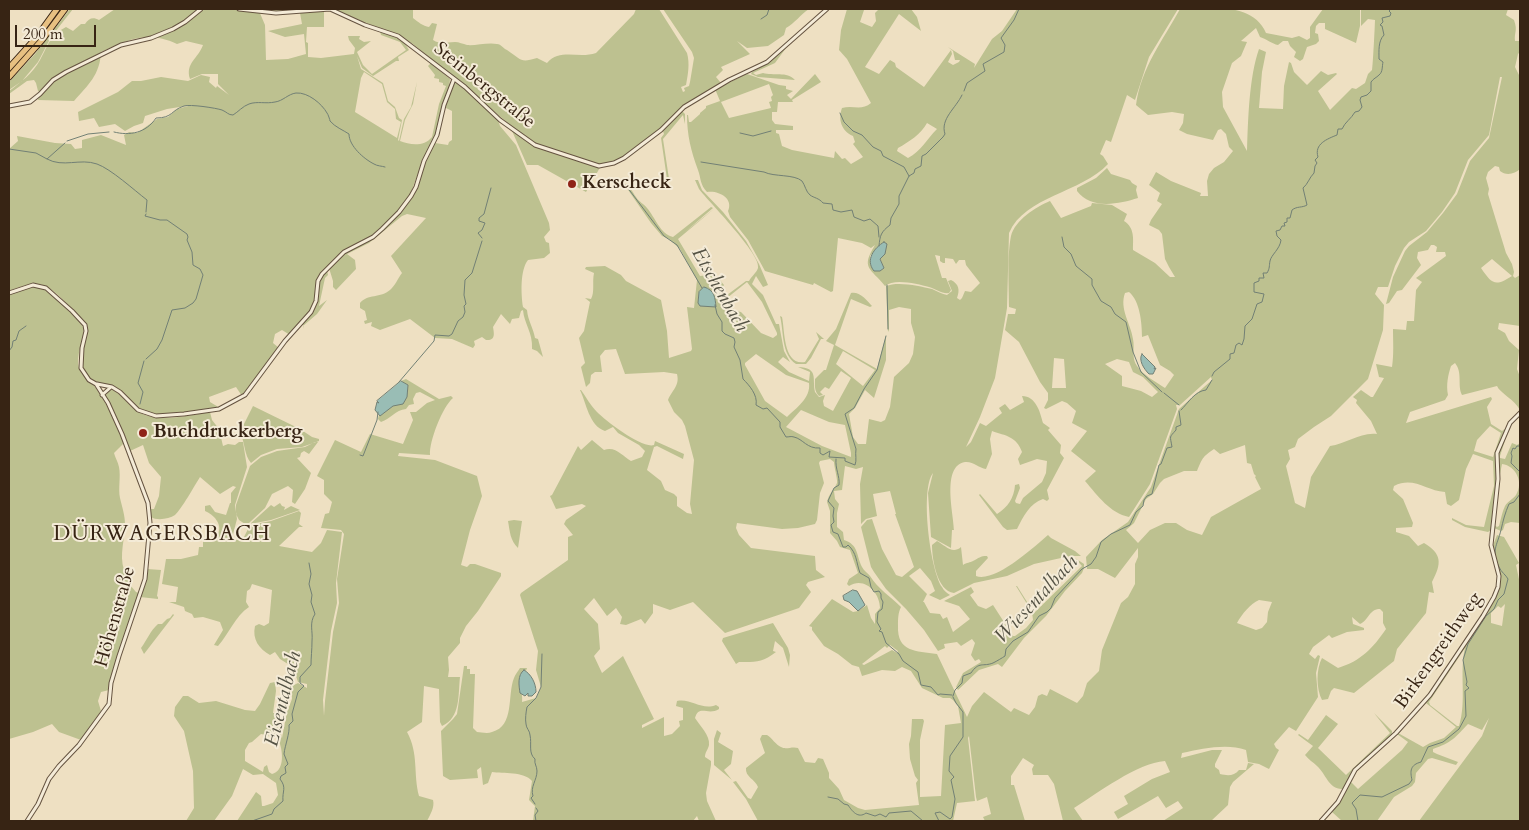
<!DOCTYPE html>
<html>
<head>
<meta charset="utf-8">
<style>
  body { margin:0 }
  #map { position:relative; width:1529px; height:830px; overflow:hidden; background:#eee0c2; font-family:Cardo,serif }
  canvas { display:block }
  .frame { position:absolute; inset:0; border:10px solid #372414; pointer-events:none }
  .scale { position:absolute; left:15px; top:25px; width:81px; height:22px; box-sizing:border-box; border:2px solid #372414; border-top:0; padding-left:6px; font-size:15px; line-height:18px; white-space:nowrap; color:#372414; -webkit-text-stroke:4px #f4ebd7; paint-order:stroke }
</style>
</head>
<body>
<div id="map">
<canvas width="1529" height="830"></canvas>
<div class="frame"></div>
<div class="scale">200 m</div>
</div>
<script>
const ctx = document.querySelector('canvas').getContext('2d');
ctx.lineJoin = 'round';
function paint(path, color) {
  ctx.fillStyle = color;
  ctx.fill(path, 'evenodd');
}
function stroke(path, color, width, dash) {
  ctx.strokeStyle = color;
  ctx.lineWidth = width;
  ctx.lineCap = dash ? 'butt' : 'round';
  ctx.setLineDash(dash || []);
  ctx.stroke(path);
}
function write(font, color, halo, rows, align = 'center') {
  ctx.font = font + ' Cardo,serif';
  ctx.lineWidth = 4;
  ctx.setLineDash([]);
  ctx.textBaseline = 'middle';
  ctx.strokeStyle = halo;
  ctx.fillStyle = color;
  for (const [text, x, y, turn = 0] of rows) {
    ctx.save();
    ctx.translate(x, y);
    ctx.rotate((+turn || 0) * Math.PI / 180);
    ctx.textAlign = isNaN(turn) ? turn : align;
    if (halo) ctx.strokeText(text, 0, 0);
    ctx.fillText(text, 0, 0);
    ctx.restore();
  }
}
const green = new Path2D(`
  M70,9H73L51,37L38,62L22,81L9,90V82L35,54Z
  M115,9H313L281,12L259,11L265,25L266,60L288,59L306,54L304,34L285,37L268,31L302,24L300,13L324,11V27H307L306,42L308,43V57L321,58L354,54L355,48L349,40L348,36H360L359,39L364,42L371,41L357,52L363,65L372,74L406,50L400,42L381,35L380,31C392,35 403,38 409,50L398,57L399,61H396L373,76L362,68L357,56L361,69L383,83L388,101L395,107L399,118L402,120L398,140L399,141L404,119L411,107L417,82L413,104L405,120L400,141C410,145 424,147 432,137L439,104L446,86L443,85V83L439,82V79L434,78L435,75L428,66L431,63L450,79L449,89L433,142L423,160L410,195L398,211L379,231L343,252L321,273L317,280L315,301L310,312L290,335L282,330L275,334L273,343L279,348L242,396L236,387L209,397L210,402L220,408C197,411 157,422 137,408C129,402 122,393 114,387C107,383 98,384 92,380C75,371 84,346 87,331C77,316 58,288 39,284C29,283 18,288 9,291V149L18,141L17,136L55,143L71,144L75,149L82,148V140L101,135L126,145L124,135L129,132L137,133L157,119L168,117L177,109L192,105L167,109L145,116L143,123L134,126L125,131L115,124L99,127L94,118L79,121L78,112L118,92L132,81H141L161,77L188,81L201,75L210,77L209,82L216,88L217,86L229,95L218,84V74H202L190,79C185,63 198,59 203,45L186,41L177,44C148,30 129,39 101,52C100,75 88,85 74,101L38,100L40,92L38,91L36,83L34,80L27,81L9,94V91C20,83 33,73 40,60C49,44 49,36 66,27L73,31L81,24H85C89,18 93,17 99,20ZM364,72L382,84L387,102L395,109L396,119L401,122L397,138L355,112L361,78Z
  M333,9H413V18C418,22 423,26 429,27L432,23L437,24L433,40C441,45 446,42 455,42C459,42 463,44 467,45C475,46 488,42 497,44C501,44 504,49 507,50C522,60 520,63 537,58L547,63C560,48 579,59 596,53L634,14L636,9H659L687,53C690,64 688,74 686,85L681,87L683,92L685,91L684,88L689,86L690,82L694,58L692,52L663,9H809C800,15 795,23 786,28L784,35L768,46L747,48L737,41L750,54L721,67L723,70L716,77L721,83L683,106L660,130L631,152L616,161L602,164L586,192L538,165H527L509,124L413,44L398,35L366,23Z
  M847,9L864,10L860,22L872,27L876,21L875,13L879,9H911L917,17L921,31L899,14L865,67L879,74L890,60L895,63L896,67L924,87L951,50L952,54L948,62L953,65L959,62L960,60H955L953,51L948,47L975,64L974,68L992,39L1002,31L1017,9H1178L1149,57L1135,100L1127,95L1111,142L1106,140L1100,154L1103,156L1108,164C1081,193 1025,196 1009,233L1007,308L995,378L980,417L966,447L971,442L980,423L986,426L1002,413L999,408L1005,404L1010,410L1024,402L1022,396C1036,396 1040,412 1043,423L1050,428L1048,430L1061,445L1060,453L1064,458L1047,490L1049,499L1047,501L1043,499C1030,503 1023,517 1017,529L1007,530L1003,527L979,495L980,494L997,514C1008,507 1014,498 1015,485L1019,484L1020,488L1015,501L1016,503L1020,504L1023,498L1042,482L1046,473L1047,461L1037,459L1020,465L1018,459L1022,452C1016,436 1006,436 992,431L990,439L992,454L986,469C979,468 973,461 965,462C941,466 954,515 954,530H952L951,548L931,537L928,493L933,473C920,489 930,569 942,587C944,591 947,593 950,595L940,600L929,595L935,591L931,581L920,568L909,576L927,594L923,602H924L930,613L940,614L943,619L947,617L953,632L970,619L959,606L944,601L971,587L974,592L970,595L978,606L986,609L993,605L1013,636H1015L1026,628L1033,620L1032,612L1016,586H1017L1034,613L1082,566L1075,558L1084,564V568L1082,573L1065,591L1046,616L1024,638L1002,667L998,664L979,670L958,690L956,687L963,673L981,662L979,659L975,661L971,655L975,643L972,639L961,646L957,642L944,644L945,648L938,651L924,630L906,609L886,589L874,572L871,567L861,527L867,520L872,519L882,549L896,575L902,577L914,567L895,514H896L890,491L873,494L877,516L866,519L861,524L860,484L863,467L856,469L845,466L842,490L834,491L835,499L839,504L837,513V527L843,532L844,540C859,545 856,555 862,567C864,571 868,573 870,576C878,589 890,596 901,607C898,613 898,619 898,626C897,652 916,651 937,654L967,717L972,706L984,692L1011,712L1014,708L1029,715L1035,707L1038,696L1042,694L1047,696L1050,689L1077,703L1083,696L1087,683L1099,671L1102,650L1121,603L1128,597L1135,584V564L1138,557V548L1115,578L1098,569H1087L1086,557L1102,540L1128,522L1151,487L1179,409L1212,380L1211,377L1180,405H1176L1177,409L1150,484L1129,517C1110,513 1098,496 1085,481L1096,471L1071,451L1087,431L1072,423L1076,411L1067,403L1062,401L1046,409L1044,408L1048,400V393L1040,382L1019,342L1005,330L1008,314H1015L1016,309L1009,307C1009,287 1007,255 1011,236C1015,220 1036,207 1050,201L1061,218L1091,206L1092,203L1112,205L1127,214L1124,221C1135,228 1133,239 1133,250L1155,263L1170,277H1175L1169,267L1165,259L1162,234L1159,230L1149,225L1151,220L1162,204L1157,201L1160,193L1149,185L1156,172L1171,181L1201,193L1200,196H1208L1207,181L1209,174L1214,168L1224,162L1233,151L1229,147L1226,134L1221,129L1218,130L1213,140L1187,134L1179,130L1183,123L1184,114L1172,112L1148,115L1136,105C1141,68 1163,40 1180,9C1209,9 1252,1 1266,33L1292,38L1299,36L1307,40L1310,38V27L1323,9H1360V26L1356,43L1325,29V23H1319L1316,26L1315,33L1318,34L1319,41L1316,44L1307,47L1303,59L1300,61L1294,57L1296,52L1290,46L1288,41H1283L1278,45C1272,44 1267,39 1260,37L1256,28L1241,41L1247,42L1241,56L1232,63L1222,92L1223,107L1247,151C1248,121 1249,77 1259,49L1266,52L1262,72L1259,108L1283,109L1284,86L1289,62L1291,63L1294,72L1307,85L1321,71L1328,75L1336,73L1337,74L1318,91L1330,110L1352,88L1356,89L1365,83L1368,74L1372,70C1373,65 1375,23 1375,20L1368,19L1361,26V9H1508L1506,15L1514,20C1518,31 1514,32 1515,41H1520V52L1518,54L1515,67L1520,77V169C1515,174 1506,176 1500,171L1499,167L1495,166L1488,172L1486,178L1489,189L1488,194L1506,253L1512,264L1514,272L1513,276L1515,278L1520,275V326L1499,323L1498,329L1505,333L1509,341L1519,350L1517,369L1520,377V410C1515,400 1500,393 1497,386L1462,395C1457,385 1463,373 1455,363L1451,366C1448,375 1446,385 1448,395L1445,400L1410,412L1406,423L1491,397L1492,399L1487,407L1491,424L1502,431L1506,428L1496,453L1497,479L1491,530L1488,532L1465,527L1452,520V518L1466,525L1484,527L1494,486L1493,461L1473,454L1466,469L1459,500L1451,506L1447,504L1445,492C1426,491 1414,476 1394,486L1393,490L1403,499L1413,523L1412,527L1396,528V532L1409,536L1418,546L1424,543C1442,554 1442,563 1432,582L1434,593L1429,592L1426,613L1397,649L1394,661L1354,693L1334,688L1331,691L1328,699L1322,700C1316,689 1316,669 1322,658L1338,668C1361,661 1373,648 1386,629L1383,623V612L1380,609C1369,609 1369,620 1360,624L1352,617L1353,624L1364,628V630L1347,632L1332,638L1329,635L1313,647L1309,654L1315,659L1318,655L1320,656L1316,673L1318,697L1296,731L1289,727L1274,744L1276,748L1279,750L1269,769L1259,764L1248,762L1246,750C1226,743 1202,749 1182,753L1181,758L1212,750H1222L1215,764V767L1219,770L1220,774C1228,776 1234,776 1239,770H1246L1248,763L1254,764L1233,782L1230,787L1228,805L1211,821H1163L1183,808L1178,801L1166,808L1158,796L1118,819L1114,812L1128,804L1124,796L1152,779L1170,772L1165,761C1137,763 1098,793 1074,808L1083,821H1063L1054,784L1048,775H1033L1032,769L1034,765L1023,758L1011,776V785H1014L1025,821H985L983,817L991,814L987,797L977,801L976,797L969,736L968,738L975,801L957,803L953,821H758L746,799L733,782L736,781L748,798L751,799L758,787C755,779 745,777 746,768L765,753L760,739L762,735H767C772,738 776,745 781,747C786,750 792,746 798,748L805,762L815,763L818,758L823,759L829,773V778L839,789L844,800L858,808L865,810L919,805L916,783L918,780L915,776L910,759L909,744L911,736L912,719H923L924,721L920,740V797L941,796L945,725L961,723L958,706L953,700L950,698H943L922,688L911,671L902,667L895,671L882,670L862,676L859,667L852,665L838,654L824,646L812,630V627L809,626L832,599L853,612L858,611L867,605L871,618L875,624V614L880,608C880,592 864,576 849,586L847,584L849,579L858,573L850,550L840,547L837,541L830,533V511L827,502C829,493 834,490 837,483C838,481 834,466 834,462L830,459L820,461L819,463L824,483L820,493L817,520L815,524L798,528L782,529L737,523L736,528L739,535L751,548L815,556L816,570L825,577L808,582L806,585L811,592L799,608L725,633L693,602L670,610L653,604V613L645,624L641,619L626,625L620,624L622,617L616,608L607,616L594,598L584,609L598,624L600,649L594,656L602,673L623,656L654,719L642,725V728L664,717V736L672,734L680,726L679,721L683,720V708L676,706L677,701C691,698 702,711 716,705L719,707V709C708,716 699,704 695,718C700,726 710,735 709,745C708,750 705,752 705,757L711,761V765L706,793L707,801L716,821H699L697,816L693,821H533L535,806L529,800L532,781C524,771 503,774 492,772L488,783L483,785L481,767L477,770L478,778L450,780L443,776L441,731L453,719L457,714L464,666H467V669H470V674H475L473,728L477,732C481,732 487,734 492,732C515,726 507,695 514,678C515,675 518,671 520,668H527L526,671L524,670C514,680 524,691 522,702L536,698L541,687L536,670L538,651L520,595L521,593L568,560V537L573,535L564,524L566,520L586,506L582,504L556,509L550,496L552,495L578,446L581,450L592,440L604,450C616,446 622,456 631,461L642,457L645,451L639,445L618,433L613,427L605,431C589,426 586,402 580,390H581C586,397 591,406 597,412C606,421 642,449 654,445L655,441L684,454L683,459L657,446L654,447L647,470L661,481L665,490L674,494L677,497V506L687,513L692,514L690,504L694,460L685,426L682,420L674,412L668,400C672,390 680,386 677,374L664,372L625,374L616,349L605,350L600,356L602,372H595L591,375L590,383L586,387L581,367L585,363L579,338L584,331L590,302L585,298L591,299C595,292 592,282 594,273L585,269L586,267L605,266L621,275L626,281L661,300L667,331L669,358L691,351L692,349L687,307L694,308L697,280L680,249L669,239L662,236L651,223L624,184C631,188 632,191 636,197C639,202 644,204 647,208C655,217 660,234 673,237L711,207L713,208L685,232L715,208L678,239L700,276L710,275L714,273L724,285L722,288L727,295L746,281H749C751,277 757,272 758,268C762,255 708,201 699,189L695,180H698L702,190L723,212L746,241L759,264L768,285L763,287L756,276L752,284L763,295L776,324H779L784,351L790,362L783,357L778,362L789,372L809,381L810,372L798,367C819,368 812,378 815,392L819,397L825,395L823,401L824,406L833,411L851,378L841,371L829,389L825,387L820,392L823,395L819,396C814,391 815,385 815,379L824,370H826L834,345L826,341L836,329L851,293C859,291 867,300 872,306L870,307L851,299L835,345L877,369L886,335V360L874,398L865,390L855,408L849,414L853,437L858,444H866L869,419L881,422L885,420L890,407L894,377L909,363L913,354L915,337L911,323V309L899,307L889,310V330L888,332L886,286C898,281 920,286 932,289C937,291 942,294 947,295L952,291L948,281L951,280C959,284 960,290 957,298L960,300L962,298L965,291L971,292L980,283L966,265L965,260H959L956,264L953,259L945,258V263H943L940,261V256L935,255L942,278H946L951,290L949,293C942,294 936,289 929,287C918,284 894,278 885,286C871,268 860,269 875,245L871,248L862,243L838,238L833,291L831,292L814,283L813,285L765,271L748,240L730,217L728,211C734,198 718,190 707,192C700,185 701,178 698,170C691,151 687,135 687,115H688L689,122H691L700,114V113L706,108V106L720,101L715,89L747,74L779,85L786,86V89L793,91L787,95L791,99L815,74L821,82L792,100L793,102H778L777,112H772V120L775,124L793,126V130H776V133L779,134L782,146L792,150L834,158L835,151L842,159L845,158L851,164L863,157L853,144L855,142L853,136C841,131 838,119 842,108C853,105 862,111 871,103L847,59L839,50L841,30ZM1500,77H1502L1489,138L1470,161L1457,194L1443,213L1427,232L1409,246L1405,251L1393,277L1386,304L1389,303L1397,291L1402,290L1421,265L1417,258L1418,252L1428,250L1431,245H1434L1437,247L1436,252H1445L1446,256L1416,278L1422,282L1416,290L1414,321H1407L1406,330L1393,329C1393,342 1394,354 1392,367L1376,364L1379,377L1384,378L1373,397H1371L1361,390L1353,397L1357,400L1356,403L1371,421L1377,434C1360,432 1346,444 1330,446L1311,477L1305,508L1295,503L1286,466L1290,459L1288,450L1295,447L1298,439L1314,427L1331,416L1368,379L1383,330L1384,305L1375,294L1378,287H1388L1395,266L1404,248L1409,242L1426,231L1442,212L1455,193L1468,160L1489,135ZM769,84L773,95L771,97L772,101L769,102L771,108L729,118L721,102ZM927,123L937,129C927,139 921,151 908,158L897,151L898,148C909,142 921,134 927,123ZM885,242L883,256L880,259L884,268L878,271L871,266L870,256L880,245ZM1492,259L1512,276C1495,287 1492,284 1481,268ZM747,282L762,302L777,333V335L773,338L761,333L741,312L736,311L728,303L727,298ZM708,288L715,295L700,306L698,302L699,292ZM1129,292C1140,301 1142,323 1142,337L1148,335L1160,365L1170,371L1174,375L1165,388C1156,382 1143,375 1137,366C1131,358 1135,348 1133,339C1131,324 1119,309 1125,293ZM843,351L875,370L863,386L836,364ZM756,354L786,375L809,383C811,398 796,408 787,417L765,401L745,365V363ZM1054,358L1064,359L1066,388H1052ZM1117,359L1129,362L1133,372L1143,377L1158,392L1152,397L1141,391L1122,386V376L1105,364ZM801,410L829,422L845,425L851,453V457L822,446L786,427ZM1490,426L1501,433L1493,457L1474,451L1477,440ZM1245,445L1247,463L1251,464L1254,474L1256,476L1255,477L1261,489L1211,517L1202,535L1187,530L1176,523H1165L1150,530L1138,543L1126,530L1134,523L1146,499L1153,494L1160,483L1164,479L1184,471H1197C1202,459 1202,457 1214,449L1220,454ZM1259,600L1272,602L1268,612L1267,622L1262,628L1256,630L1237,623C1242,614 1250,604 1259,600ZM890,645L898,651L897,653L892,650L864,665L862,664L885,646L887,648Z
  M786,48L775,63L753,73L756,75L763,73C773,76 787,71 795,80L758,77L751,74L752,72L768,63Z
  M454,79L498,120L500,126L516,145L549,223L550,230L544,237L546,242L549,243L550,253L544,258L528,260C520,270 521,294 523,307L527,310C528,321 533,327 535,338L538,339L543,357L537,351L532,349C533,332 524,324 523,310L521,311L519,318L512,319L510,324L501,314L493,327C494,333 496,341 486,340L482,337L474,341L475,345L473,348L452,339L435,338L410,319L380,330L371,326L372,322L365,324L364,321L367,320L365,311L360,308V303C367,294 381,298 390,290C395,286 398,278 402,273L391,256L426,218L407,214L402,216L369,243L347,254L355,260L356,269L336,290L333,287V281L329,268L345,253L373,238L412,197L427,156L435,143L448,145L449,142L452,140V111L444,107Z
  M682,111L685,114V124L683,115L663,139L669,179H667L661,138L664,134L663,131Z
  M1107,168L1111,174L1130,180L1132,183L1137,186L1136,190L1138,198C1119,204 1091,210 1077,191V188L1096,178Z
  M327,270L328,275L325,278L319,306L327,300L317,314L303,326L304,329L303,324L316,306L319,283L321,277Z
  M33,287C37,287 42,288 45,289C52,292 84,322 84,330C84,342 75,356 79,368C82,378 92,381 96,388C108,405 116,424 124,443L114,453C115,457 118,462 119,467C121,477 118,488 120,498C122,507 125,515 125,524C125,540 119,554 124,570L133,572L130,585L136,592L139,593L109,690L101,692L98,701L101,711L81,740L59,732L52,724L33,732L9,739V294Z
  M780,316L782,317C785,331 783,366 805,362L819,339L816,332L824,339H821L811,358L806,364H796C781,354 784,332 780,316Z
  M406,379L439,399L451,396L453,398C443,406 429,441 430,455L399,453L398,456L435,460L477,476L482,496L470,530L461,565L467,567L470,564H475L501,573V576L478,611L466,626L460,638V643L448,657L449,670L448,677H460C458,694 461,718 442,726L440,722L439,689L424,686L422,722L407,732C419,754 413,773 419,796L433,800C435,807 430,815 427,821H237L256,792L261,796L262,806H264L273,803L278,795L276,783L263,774L253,775L243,769L232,796L214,821H186L194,808L193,771L184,731L174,716L175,707L183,696H188L199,703L216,701L245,710L255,711L260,704L270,683L275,682L276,691L273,713H275C282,721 279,729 282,738L287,712L292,699V686L298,683L307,688V684L298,682L296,676L292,674L290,669L291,666L280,659L275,652L270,655C259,649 252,639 255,626L259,624L264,626L269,623L272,590L252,584L250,589L247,591L246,602L249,607C235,616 229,634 218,646L214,645L223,630L220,622L203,617L194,618L192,614L185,611L184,607L169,602H176L178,587L162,584L166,559H181L198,555L199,547H203V540L218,534C223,524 213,514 205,511V506L210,505L215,512L226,515L230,503H231V493L236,487L233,486L220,494L200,477C195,485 181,510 175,515C169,519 157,521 151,517L150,509H154L159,496L161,477L149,463L143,445L130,451C127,442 105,399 106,395C107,392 109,390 111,388C121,394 128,405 137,411C157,424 189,415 210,412L212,420L219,429L223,446L228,444L235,445L239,442H243L247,467L235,505L237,519L233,534L229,541L243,539L250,525L271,521L299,511L301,513L299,524L303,527H299L279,546L312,552L321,543L327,530L342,532L336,583L337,603L331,631L323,700L324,716L325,701L333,632L339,603L337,579L344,534L341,530L321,528L325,514L329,513L332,502L324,494V480L317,476L335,440L361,452L370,434L403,444L413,420L410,412H416L427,403L435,400L420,392L416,393L413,399L414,404L409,405L406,409C395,410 391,419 381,422L378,419L379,415C384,414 385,411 389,408C403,398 406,409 408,385L401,381ZM261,734L277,737L278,739L277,743L280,744C283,754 284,771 272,774L269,772L267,765L264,767L263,772L245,761V750L249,743L252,742Z
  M253,406L300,429L312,437L319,439V441L302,447L277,449L261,455L251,463C244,455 245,442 240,432Z
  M1509,428L1500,456V458L1505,459L1512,443L1517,445L1520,443V523L1511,522L1505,524L1503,530L1501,531L1494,528L1493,524L1497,527L1499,526C1501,519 1502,512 1505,506C1508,501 1513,499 1516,495C1524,482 1516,466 1502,464L1499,479L1498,453Z
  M315,442H318L309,454L304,451L301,453L300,457L297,458L311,473L305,489L295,504L292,502L293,490L288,486L272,494L265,508L249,523L245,524L239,520L236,514V505L250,466L261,457L277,451L305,447Z
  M280,503L282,506L285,507L284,510L291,506L300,510L271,520L250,524L271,505L274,507Z
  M514,520L522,521L518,548C510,540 510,532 508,521Z
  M1048,535L1051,538L1075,551L1081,556H1070L1034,564L1007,576L974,583L954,593C937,591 932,559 932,545L937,541C945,545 952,555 961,547L963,565C967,562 970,563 973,561C979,558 980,556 987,556L988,558L976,571V576C995,583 1034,547 1048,535Z
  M1497,535L1504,537L1519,563L1516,565L1520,584V821H1419L1482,736L1489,718L1482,730L1468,724C1456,737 1451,743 1433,749V752L1437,754L1458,762L1456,765L1432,758L1428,759L1416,773L1415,782L1412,786L1394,797L1377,821H1342L1332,812L1350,781L1358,789L1402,750L1408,742L1397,734L1398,733L1423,747L1430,743L1444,738L1456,727L1426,703L1419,710L1435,690L1484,617L1495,597L1500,579L1492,548ZM1505,604L1502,626L1491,623V613L1498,606L1501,608ZM1465,648C1459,672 1467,701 1459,726H1457L1430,705L1429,702Z
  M147,569L161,570L157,596L158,597V599L140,597Z
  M173,614L174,615L144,654L141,648C147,640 150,631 158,624H162L167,619L170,618Z
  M773,623L788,648L790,655L789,667L783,648L775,641L773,651L776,652C762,663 755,662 739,662L736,664L722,641L723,638Z
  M1374,713L1392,731V735L1356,767L1343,789C1329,790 1326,774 1317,766C1313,762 1309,760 1305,755L1313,746L1298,735L1299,734L1308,740L1326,715L1338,724L1318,748L1346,775L1390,733Z
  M717,730L721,733L718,742L733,751L731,764L724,770L732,780L714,765V739Z`);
const water = new Path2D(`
  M884,242L887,244L885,254L880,259L884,268L880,271H874C865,260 874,248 884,242Z
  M704,287C715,290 715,298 716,307L700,306L698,303L699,292Z
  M1142,354L1155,367L1154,369L1156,368L1153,374H1149C1144,369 1138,360 1142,354Z
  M401,381L408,385L407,397L403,404L393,406L380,416L375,410L377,402L379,403L377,401Z
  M853,590L857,591L865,605L858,611L849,602L844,600L843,596Z
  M524,670C531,674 536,683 536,692L532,696H528V693L525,696L520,693C519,686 517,675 524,670Z`);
const stream = new Path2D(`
  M761,19L767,15L769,9
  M964,91L967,83L985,71L983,64L1004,52L1005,45L1001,38L1014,20L1019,9
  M840,113L844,122L853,131L862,135L873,147L881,151L883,156L904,167L909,176
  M114,132C130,136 146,133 156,118C173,118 171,110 184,106C190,104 216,108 222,110C227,112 228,115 233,115C238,112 243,106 249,104C257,101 266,104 275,102C283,101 288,94 296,93C308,92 322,104 327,113C328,114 330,120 330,121C335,127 343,130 349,134C349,146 364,159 374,164C377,166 382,166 385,167
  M740,133L753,136L771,131
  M67,141L88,134L109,132
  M9,149L36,153L47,159L65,143
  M47,159C63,168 80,158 97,164C111,169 134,190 147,200L146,212
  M701,162L764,172C774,177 794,174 802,181C805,185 806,192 810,195C814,198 819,198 823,203L832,204L833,210L841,212L852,210L854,217L864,221L870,219L878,226L879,237
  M624,183L664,236L677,245L702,288
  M1062,237L1064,247L1071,254L1076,266L1092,279V285L1101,301L1111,307L1115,314L1126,322L1133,352L1141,372L1162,392
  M482,238L478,233L482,230L485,223L479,221V218L484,214L491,188
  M879,246C880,235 881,232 890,225L891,218L899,204V196L909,176L914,173L915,169L921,166L922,156L926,154L943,137L945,134C940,119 956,108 962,95
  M887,285L888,329
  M715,305L717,314L722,322V331L725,334L734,338L735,342L734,347L740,360L743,379C749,385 758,395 756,405L763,409L767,408L780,422V427L786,437C789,437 791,436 794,437C803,439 807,449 820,448V453L823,455L830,451L829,457L845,458V461L855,465C857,460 855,455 856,449L845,414L854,408L864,389L877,370L886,336
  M9,351L12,347L13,341L16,340L19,331L26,326
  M146,359L157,349L162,340L172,310L185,308L193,303L196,299L203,275L200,269L193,265L192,252L187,240L188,237L187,234L167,220H160L145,216L146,214
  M1212,376L1214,372L1230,359V354L1234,353L1236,345L1239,343L1242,345L1244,339L1245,326L1252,319L1257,304L1262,302L1264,294L1254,292V283L1259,281V278H1264L1263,273H1267C1270,268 1269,266 1270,261C1271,255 1280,249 1281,240L1277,236L1276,231L1280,230L1282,226H1285L1284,223L1287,222V218H1290L1292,210C1297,206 1302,208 1307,205L1303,188C1308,184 1309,178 1314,173L1315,166L1317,163L1315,160L1318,157C1314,144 1327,139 1337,135L1338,129H1342C1345,122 1351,119 1355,112L1359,111L1362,107L1360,100L1361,97L1367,95L1371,91V82C1374,78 1376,78 1379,75C1383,72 1382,66 1383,62L1379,59C1379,51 1378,41 1384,35L1382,26L1380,25L1383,22L1382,18L1390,16L1391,13L1389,11L1391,9
  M399,382L434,341L435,335L449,336L452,334L458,321L463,317L465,312L464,306L466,304L464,295L465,280L472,273L482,241
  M1164,393L1179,405
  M140,404L143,392L138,383L144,361
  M1181,410C1188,403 1195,391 1206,390L1212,380
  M1520,446H1517L1515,449L1513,448L1511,453L1512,456L1511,463L1520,472
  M360,455L363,456L377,420L378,412
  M836,459C835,469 840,476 839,485L834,488L828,501L834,508L833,516L834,522L831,525L833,532L838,534L843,547H846L848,545C857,553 856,562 860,573L869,578L871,587L874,592L879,591L881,594V598L883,602L882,609L878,612L877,622L881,629L879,631L882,632L886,643L899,654L903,661L918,672L921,685L931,687L938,695L940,694L952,695
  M953,696L955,690L962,683L963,676L971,673C979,661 983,667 993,663C997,661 1002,658 1005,656L1006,649L1013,641L1028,632L1039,616L1047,612L1051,608L1055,598L1082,569L1091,564L1096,557L1101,542L1111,534L1130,525L1136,512L1143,506L1144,500L1147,496L1152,494L1159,465L1161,464L1167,448L1172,447C1170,435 1169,438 1176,430V427L1181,425L1179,411
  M828,797L838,799L844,804L848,805C852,811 858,819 866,813L875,816L880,814L886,817L889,813L911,811L923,821
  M535,804L531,798L533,796C530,787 537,780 537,771C537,766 534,764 535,759C528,753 532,744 530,735C530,731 526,728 526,724C525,719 526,712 527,707L536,698L541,687L542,654
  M252,821L272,814L274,809L283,801C282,791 287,788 280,779L281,776L286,773L285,767L288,764L284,754C285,745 290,733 289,725L293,721L292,714L298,692L304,686L300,683V677L311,665C311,657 312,650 312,641C313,631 309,623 315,614L311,602L312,595L309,584L311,574L309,563
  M536,821L535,815L538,811L536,808
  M939,821L935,813L940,812L950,819L952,817L955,799L951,780L954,777L949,771L950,756L963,737V712L956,703L953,697
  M1358,821L1356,809L1352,803L1360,795L1382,797L1409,784L1412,780C1410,771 1410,765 1421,762L1428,747L1443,742L1459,729L1466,716L1465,691L1469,688L1466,685L1467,682L1463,660L1468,644L1486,616L1494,609L1498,600L1504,594L1508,579C1506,575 1501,572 1499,567C1491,550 1497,546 1501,530C1503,521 1505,513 1509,504L1514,502L1520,494`);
const minor = new Path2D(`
  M239,9L276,13L330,9L365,25L398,36L465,87L500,120L535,145L599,166L614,163L624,158L661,130L684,107L729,80L767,62L827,9
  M9,106L30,102L40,94L53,80L66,72L121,45L151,38L173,29L185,22L201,9
  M9,293L33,285L46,288L72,311L85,325L86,331L82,348L81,368L89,380L96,384L108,403L122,434L148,503L150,523L145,579L119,656L111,683L109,704L79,745L59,766L49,779L38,804L27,821
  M97,384L112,387L120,392L138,410L156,416L184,414L219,409L245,395L285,341L311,312L316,301L318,281L322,274L344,252L373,237L382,229L399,212L411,196L416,187L424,161L437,135L444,105L454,79
  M102,395L111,387
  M1321,821L1338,802L1355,770L1396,733L1430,695L1483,616L1494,597L1498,587L1499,576L1491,545L1498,479L1497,453L1510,423L1520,413`);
const highway = new Path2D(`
  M9,68L36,38L57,9
  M9,77L42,40L65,9`);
const markers = [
  [572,184,5,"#8f2418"],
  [143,433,5,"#8f2418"]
];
const streetNames = [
  ["Steinbergstraße",484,86,39],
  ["Höhenstraße",116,617,-74],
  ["Birkengreithweg",1439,651,-55]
];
const poiNames = [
  ["Kerscheck",582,184],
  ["Buchdruckerberg",153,433]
];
const waterNames = [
  ["Etschenbach",719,290,60],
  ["Wiesentalbach",1037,600,-47],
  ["Eisentalbach",284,699,-76]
];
const quarterNames = [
  ["DÜRWAGERSBACH",162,535]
];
paint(green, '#bdc190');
paint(water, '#99bdb5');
stroke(water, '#728075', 1);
stroke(stream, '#728075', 1);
stroke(minor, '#655340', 5);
stroke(highway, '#372414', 7);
stroke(minor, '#f4ebd7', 3);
stroke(highway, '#e7c081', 5);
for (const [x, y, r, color] of markers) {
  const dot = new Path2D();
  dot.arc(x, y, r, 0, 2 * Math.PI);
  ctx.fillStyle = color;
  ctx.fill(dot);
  stroke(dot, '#f4ebd7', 2);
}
write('19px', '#372414', '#f4ebd7', streetNames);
write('bold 19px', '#372414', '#f4ebd7', poiNames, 'left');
write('italic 20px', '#545244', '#f4ebd7', waterNames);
ctx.letterSpacing = '1px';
write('21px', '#372414', '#f4ebd7', quarterNames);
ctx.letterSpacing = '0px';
</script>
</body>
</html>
